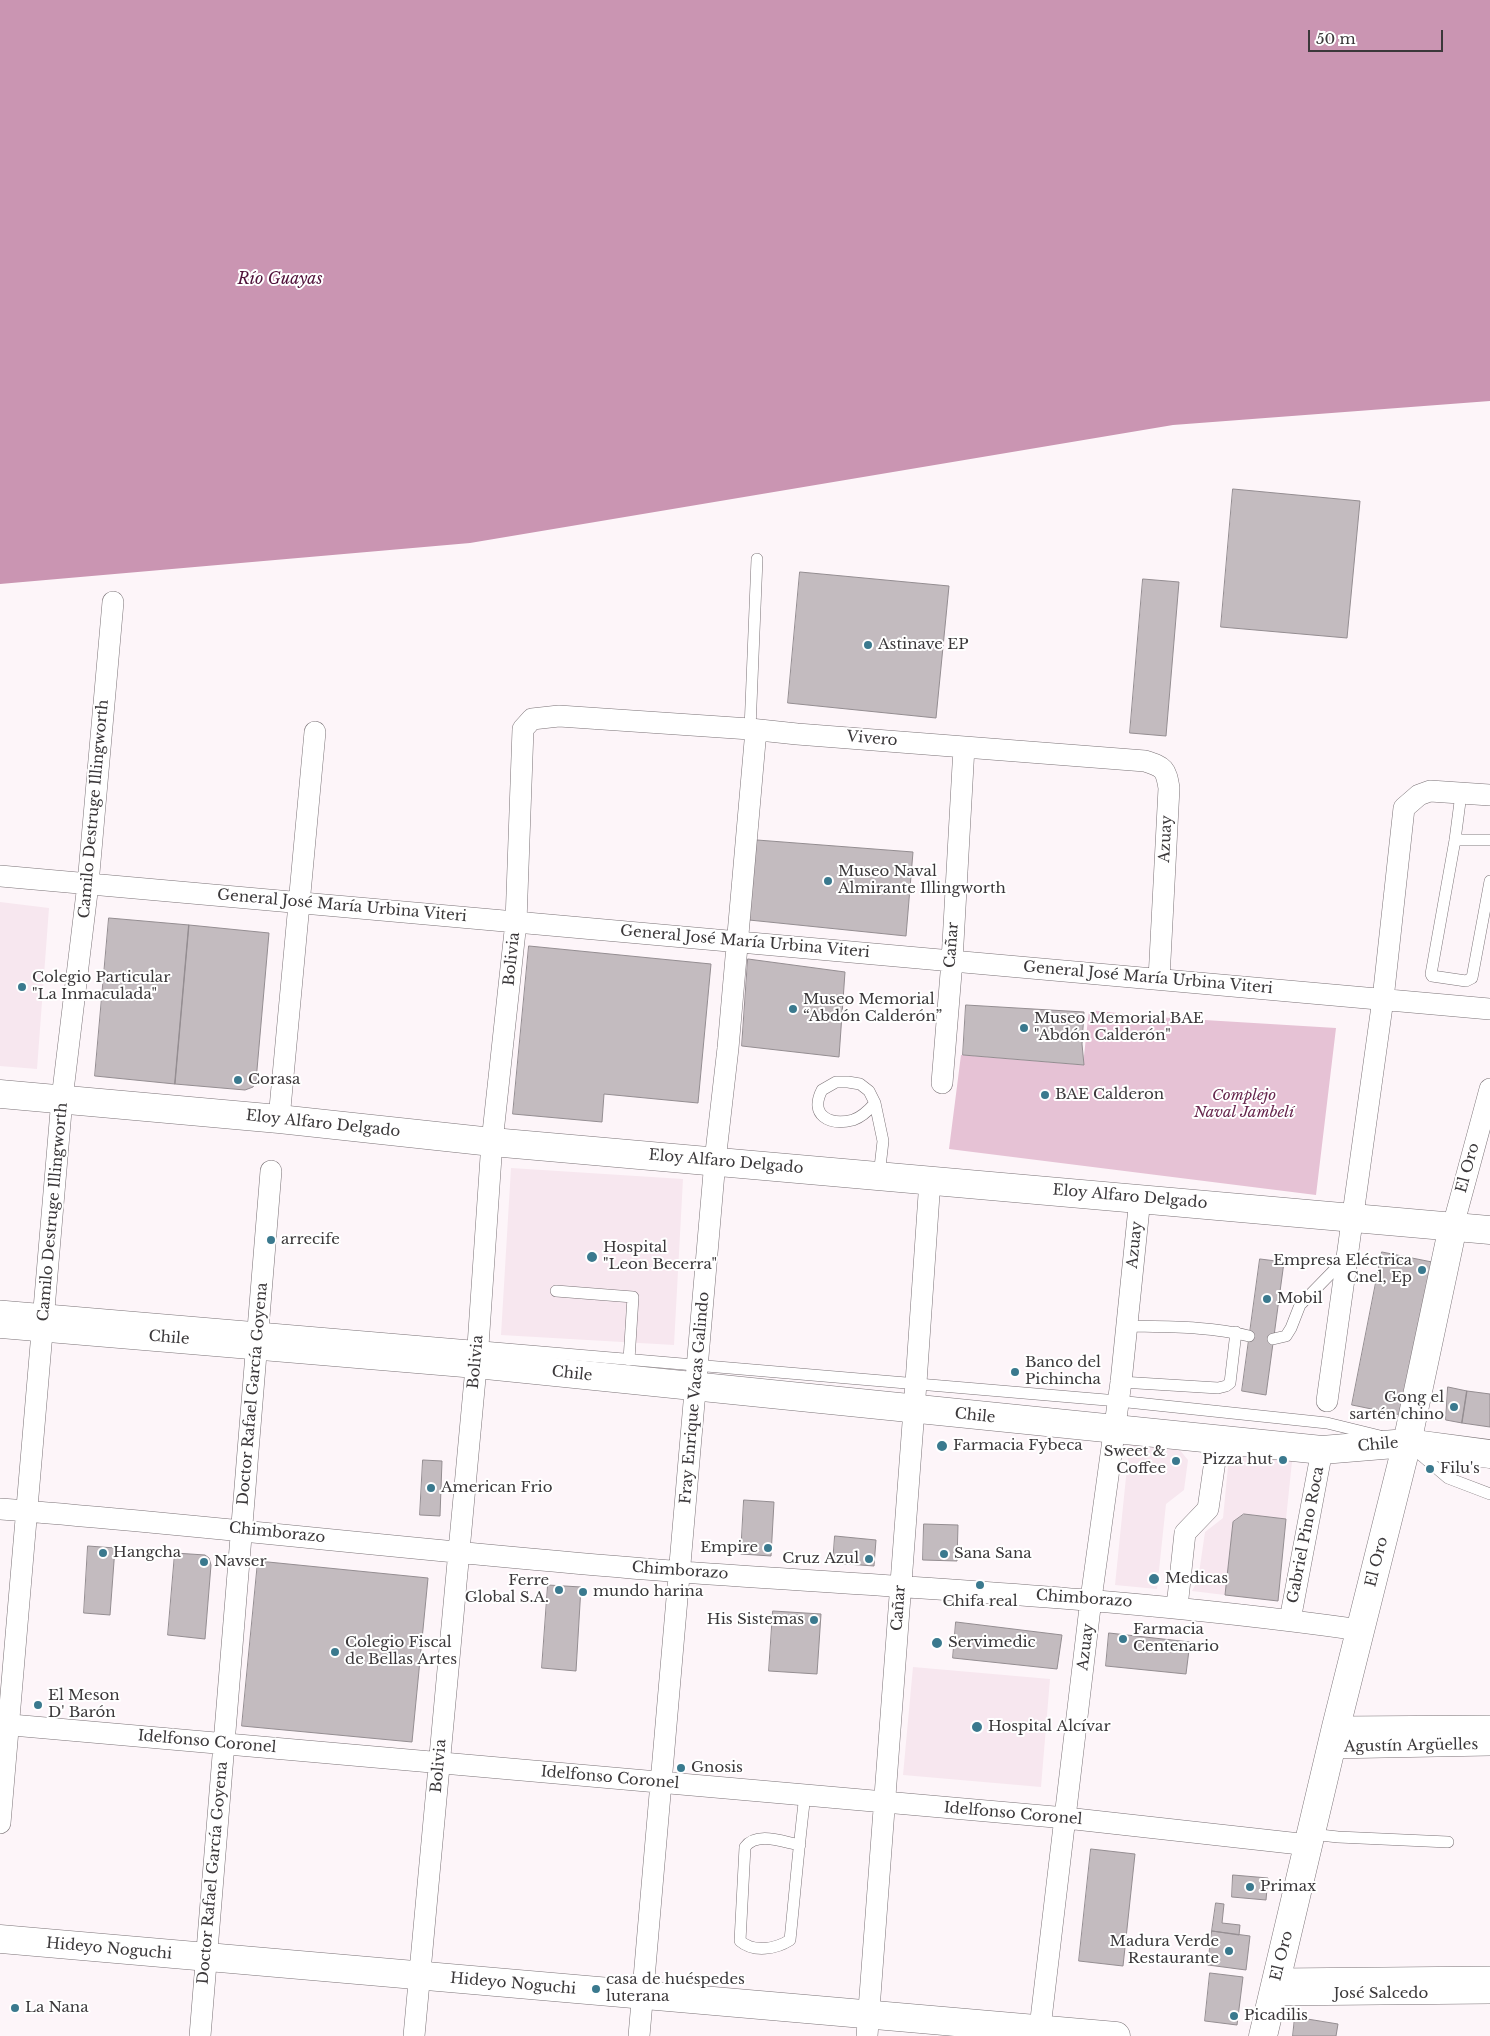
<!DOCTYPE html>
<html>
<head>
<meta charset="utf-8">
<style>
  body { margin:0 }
  #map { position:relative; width:1490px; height:2036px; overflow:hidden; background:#fdf5f9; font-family:"Libre Baskerville",serif }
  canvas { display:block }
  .scale { position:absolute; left:1308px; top:30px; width:135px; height:22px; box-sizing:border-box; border:2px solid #3b383a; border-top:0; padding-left:6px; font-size:15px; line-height:18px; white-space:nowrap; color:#3b383a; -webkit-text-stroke:4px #fff; paint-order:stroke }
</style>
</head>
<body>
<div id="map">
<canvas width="1490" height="2036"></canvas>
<div class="scale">50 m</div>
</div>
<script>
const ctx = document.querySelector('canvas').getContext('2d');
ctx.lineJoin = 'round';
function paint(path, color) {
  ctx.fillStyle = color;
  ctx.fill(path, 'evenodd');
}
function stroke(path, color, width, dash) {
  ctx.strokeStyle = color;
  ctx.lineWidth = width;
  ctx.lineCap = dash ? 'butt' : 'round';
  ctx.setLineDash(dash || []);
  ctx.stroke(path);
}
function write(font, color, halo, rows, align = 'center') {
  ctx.font = font + ' "Libre Baskerville",serif';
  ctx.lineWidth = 4;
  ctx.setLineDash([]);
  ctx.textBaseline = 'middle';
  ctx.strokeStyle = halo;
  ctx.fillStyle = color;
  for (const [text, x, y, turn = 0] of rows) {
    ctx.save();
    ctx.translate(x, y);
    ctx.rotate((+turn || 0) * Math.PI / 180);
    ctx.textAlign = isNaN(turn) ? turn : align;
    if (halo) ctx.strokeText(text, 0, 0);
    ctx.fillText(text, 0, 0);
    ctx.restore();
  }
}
const built = new Path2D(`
  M0,902L49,908L37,1069L0,1066Z
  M511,1168L683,1179L674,1345L501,1335Z
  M1130,1438L1174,1443L1188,1460L1184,1490L1166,1504L1157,1589L1115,1585Z
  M1230,1446L1293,1452L1286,1519L1244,1514L1233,1522L1225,1595L1192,1591L1198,1580L1205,1532L1223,1518Z
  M913,1667L1050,1679L1041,1787L903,1775Z`);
const green = new Path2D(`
  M1089,1010L1155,1017L1336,1028L1316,1195L949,1149L961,1055L1083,1065Z`);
const water = new Path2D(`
  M0,0H1490V401L1173,425L470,543L0,584Z`);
const building = new Path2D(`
  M1233,489L1360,501L1347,638L1221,627Z
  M800,572L949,586L936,718L788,703Z
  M1143,579L1179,582L1166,736L1130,733Z
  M757,840L913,852L906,936L749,920Z
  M109,918L189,925L175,1084L95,1076Z
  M189,925L269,933L256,1081L253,1087L245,1090L175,1084Z
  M529,946L711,964L698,1103L604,1094L602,1122L513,1114Z
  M748,959L845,972L839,1057L742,1046Z
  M966,1005L1084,1012L1082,1044L1084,1065L963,1055Z
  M1382,1252L1432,1262L1401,1415L1352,1405Z
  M1260,1259L1284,1262L1266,1395L1242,1391Z
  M1448,1387L1467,1391L1462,1423L1446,1420Z
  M1467,1391L1490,1394V1427L1462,1423Z
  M423,1460L442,1461L440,1516L420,1515Z
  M744,1500L774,1502L771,1556L741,1554Z
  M1244,1514L1286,1519L1278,1601L1225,1595L1233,1522Z
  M924,1524L958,1525L957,1561L923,1560Z
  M835,1536L876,1540L874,1566L833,1563Z
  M88,1546L115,1548L110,1615L84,1613Z
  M175,1553L205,1555L209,1558L211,1565L205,1639L168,1635Z
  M258,1561L428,1578L412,1742L242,1726Z
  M548,1585L581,1587L576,1671L542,1668Z
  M773,1611L821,1614L817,1674L769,1671Z
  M956,1622L1062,1635L1057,1669L953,1658Z
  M1109,1633L1190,1642L1186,1674L1106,1666Z
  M1091,1849L1135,1854L1123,1966L1079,1961Z
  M1233,1875L1268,1878L1266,1900L1232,1897Z
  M1216,1903L1224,1904L1222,1923L1240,1925L1239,1935L1212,1931Z
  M1212,1931L1250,1936L1246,1970L1208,1965Z
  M1210,1973L1243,1977L1237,2025L1205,2021Z
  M1295,2017L1338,2024L1336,2036H1293Z`);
const service = new Path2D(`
  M750,729L757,559
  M1461,794L1455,840L1431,974L1432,976L1466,981L1472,978L1490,881
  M1455,840H1490
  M875,1103C869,1110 862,1117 853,1120C829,1126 809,1115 822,1090L836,1082H848L860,1084L869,1091L875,1103L883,1141L879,1176
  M556,1291L633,1297L629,1360
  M0,1306L1118,1401L1327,1423L1380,1436
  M1126,1326C1167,1327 1209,1326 1249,1336
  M1273,1339L1286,1336L1291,1328L1300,1305L1345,1259
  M1121,1382L1218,1388L1226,1386L1230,1383L1236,1332
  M1415,1450L1448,1478L1490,1494
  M1311,1834L1338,1837L1448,1842
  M800,1845C783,1842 757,1831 745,1847L740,1941C754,1953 776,1949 790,1940C795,1892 799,1843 805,1795`);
const minor = new Path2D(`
  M0,876L1490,1009
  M942,1083L952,961L964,747
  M279,1119L315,732
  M1453,1226L1490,1089
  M1327,1401L1383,999L1404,808L1419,795L1430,791L1490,795
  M0,1509C228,1527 455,1555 683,1572C909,1588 1135,1598 1360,1630
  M1177,1607L1185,1533L1208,1509L1218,1440
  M1290,1620L1322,1450
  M0,1724L1066,1818L1309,1845
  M1336,1727L1490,1726
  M1331,1748L1490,1745
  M0,1823L62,1099L88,884L113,602
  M1276,1979L1490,1977
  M1273,1995L1490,1993
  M200,2036L271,1171
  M414,2036L478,1346L492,1142L516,922L523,729L532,719L559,716L750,729L797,734L1145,761C1164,767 1166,769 1169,788L1159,979
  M639,2036L715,1161L728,1048L756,730
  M867,2036L916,1383L930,1180
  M1039,2036L1091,1599L1121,1382L1140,1198`);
const tertiary = new Path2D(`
  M0,1939L1116,2036
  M1263,2036L1336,1727L1407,1443L1453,1226`);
const secondary = new Path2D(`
  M0,1094L279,1119L492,1142L1490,1230
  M0,1324L476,1364L1322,1450L1407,1443L1490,1454`);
const markers = [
  [868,645,5,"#3a798e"],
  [828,881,5,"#3a798e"],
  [22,987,5,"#3a798e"],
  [793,1009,5,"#3a798e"],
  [1024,1028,5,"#3a798e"],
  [238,1080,5,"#3a798e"],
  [1045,1095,5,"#3a798e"],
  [271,1240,5,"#3a798e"],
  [592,1257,6,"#3a798e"],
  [1422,1270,5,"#3a798e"],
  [1267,1299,5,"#3a798e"],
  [1015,1372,5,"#3a798e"],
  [1454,1407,5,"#3a798e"],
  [942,1446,6,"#3a798e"],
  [1283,1460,5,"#3a798e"],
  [1176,1461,5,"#3a798e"],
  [1430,1469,5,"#3a798e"],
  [431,1488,5,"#3a798e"],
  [768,1548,5,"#3a798e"],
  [103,1553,5,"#3a798e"],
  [944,1554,5,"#3a798e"],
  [869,1559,5,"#3a798e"],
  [204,1562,5,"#3a798e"],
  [1154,1579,6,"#3a798e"],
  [980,1585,5,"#3a798e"],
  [559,1590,5,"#3a798e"],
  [583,1592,5,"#3a798e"],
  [814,1620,5,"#3a798e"],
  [1123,1639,5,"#3a798e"],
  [937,1643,6,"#3a798e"],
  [335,1652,5,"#3a798e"],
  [38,1705,5,"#3a798e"],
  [977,1727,6,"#3a798e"],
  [681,1768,5,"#3a798e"],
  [1250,1887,5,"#3a798e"],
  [1229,1951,5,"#3a798e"],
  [596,1989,5,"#3a798e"],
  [15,2008,5,"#3a798e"],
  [1234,2016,5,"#3a798e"]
];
const poiNames = [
  ["Astinave EP",878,645],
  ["Museo Naval",838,872],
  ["Almirante Illingworth",838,889],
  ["Colegio Particular",32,978],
  ["\"La Inmaculada\"",32,995],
  ["Museo Memorial",803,1000],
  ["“Abdón Calderón”",803,1017],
  ["Museo Memorial BAE",1034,1019],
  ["\"Abdón Calderón\"",1034,1036],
  ["Corasa",248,1080],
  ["BAE Calderon",1055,1095],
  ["arrecife",281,1240],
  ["Hospital",603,1248],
  ["\"Leon Becerra\"",603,1265],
  ["Empresa Eléctrica",1412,1261,"right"],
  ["Cnel, Ep",1412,1278,"right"],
  ["Mobil",1277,1299],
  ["Banco del",1025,1363],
  ["Pichincha",1025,1380],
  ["Gong el",1444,1398,"right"],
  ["sartén chino",1444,1415,"right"],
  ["Farmacia Fybeca",953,1446],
  ["Sweet &",1166,1452,"right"],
  ["Coffee",1166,1469,"right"],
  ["Pizza hut",1273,1460,"right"],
  ["Filu's",1440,1469],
  ["American Frio",441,1488],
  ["Empire",758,1548,"right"],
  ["Hangcha",113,1553],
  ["Sana Sana",954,1554],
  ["Cruz Azul",859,1559,"right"],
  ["Navser",214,1562],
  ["Medicas",1165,1579],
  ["Ferre",549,1581,"right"],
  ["Global S.A.",549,1598,"right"],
  ["mundo harina",593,1592],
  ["Chifa real",980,1602,"center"],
  ["His Sistemas",804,1620,"right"],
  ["Farmacia",1133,1630],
  ["Centenario",1133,1647],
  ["Colegio Fiscal",345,1643],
  ["de Bellas Artes",345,1660],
  ["Servimedic",948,1643],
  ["El Meson",48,1696],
  ["D' Barón",48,1713],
  ["Hospital Alcívar",988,1727],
  ["Gnosis",691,1768],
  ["Primax",1260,1887],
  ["Madura Verde",1219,1942,"right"],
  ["Restaurante",1219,1959,"right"],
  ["casa de huéspedes",606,1980],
  ["luterana",606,1997],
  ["La Nana",25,2008],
  ["Picadilis",1244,2016]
];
const streetNames = [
  ["Vivero",872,739,5],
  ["Camilo Destruge Illingworth",94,809,-85],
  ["Azuay",1166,839,-87],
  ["General José María Urbina Viteri",342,906,5],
  ["General José María Urbina Viteri",745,942,5],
  ["Cañar",952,945,-86],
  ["Bolivia",512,959,-84],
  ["General José María Urbina Viteri",1148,978,5],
  ["Eloy Alfaro Delgado",323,1124,6],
  ["Eloy Alfaro Delgado",726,1162,5],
  ["El Oro",1468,1168,-75],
  ["Eloy Alfaro Delgado",1130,1197,5],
  ["Camilo Destruge Illingworth",53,1212,-85],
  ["Azuay",1135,1245,-84],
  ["Chile",169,1338,5],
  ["Bolivia",476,1362,-85],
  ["Chile",572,1374,6],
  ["Doctor Rafael García Goyena",253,1394,-85],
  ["Fray Enrique Vacas Galindo",695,1398,-85],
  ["Chile",975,1416,6],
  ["Chile",1378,1445,-5],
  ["Chimborazo",277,1533,6],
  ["Gabriel Pino Roca",1306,1535,-79],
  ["El Oro",1377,1562,-76],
  ["Chimborazo",680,1571,4],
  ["Chimborazo",1084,1599,4],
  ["Cañar",899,1608,-86],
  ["Azuay",1086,1647,-83],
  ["Idelfonso Coronel",207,1742,5],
  ["Agustín Argüelles",1411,1746,-1],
  ["Bolivia",439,1766,-85],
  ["Idelfonso Coronel",610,1778,5],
  ["Idelfonso Coronel",1013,1814,5],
  ["Doctor Rafael García Goyena",213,1873,-85],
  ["Hideyo Noguchi",109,1949,5],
  ["El Oro",1282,1956,-76],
  ["Hideyo Noguchi",513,1984,5],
  ["José Salcedo",1381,1994]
];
const parkNames = [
  ["Complejo",1244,1096],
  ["Naval Jambelí",1244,1113]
];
const waterNames = [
  ["Río Guayas",280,279]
];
paint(built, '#f7e7ef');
paint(green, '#e6c2d5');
paint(water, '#ca95b2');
paint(building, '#c3bbbf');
stroke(building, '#948d91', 1);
stroke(service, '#7b7377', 12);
stroke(minor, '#7b7377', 22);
stroke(tertiary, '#7b7377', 29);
stroke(secondary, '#7b7377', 29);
stroke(service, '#fff', 11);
stroke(minor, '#fff', 21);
stroke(tertiary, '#fff', 28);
stroke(secondary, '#fff', 28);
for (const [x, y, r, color] of markers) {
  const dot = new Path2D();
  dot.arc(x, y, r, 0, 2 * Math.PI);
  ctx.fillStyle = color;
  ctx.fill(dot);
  stroke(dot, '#fff', 2);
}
write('15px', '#3b383a', '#fff', poiNames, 'left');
write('15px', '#3b383a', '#fff', streetNames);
write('italic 15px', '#67274e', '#fff', parkNames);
write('italic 16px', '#50123a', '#fff', waterNames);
</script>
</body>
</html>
